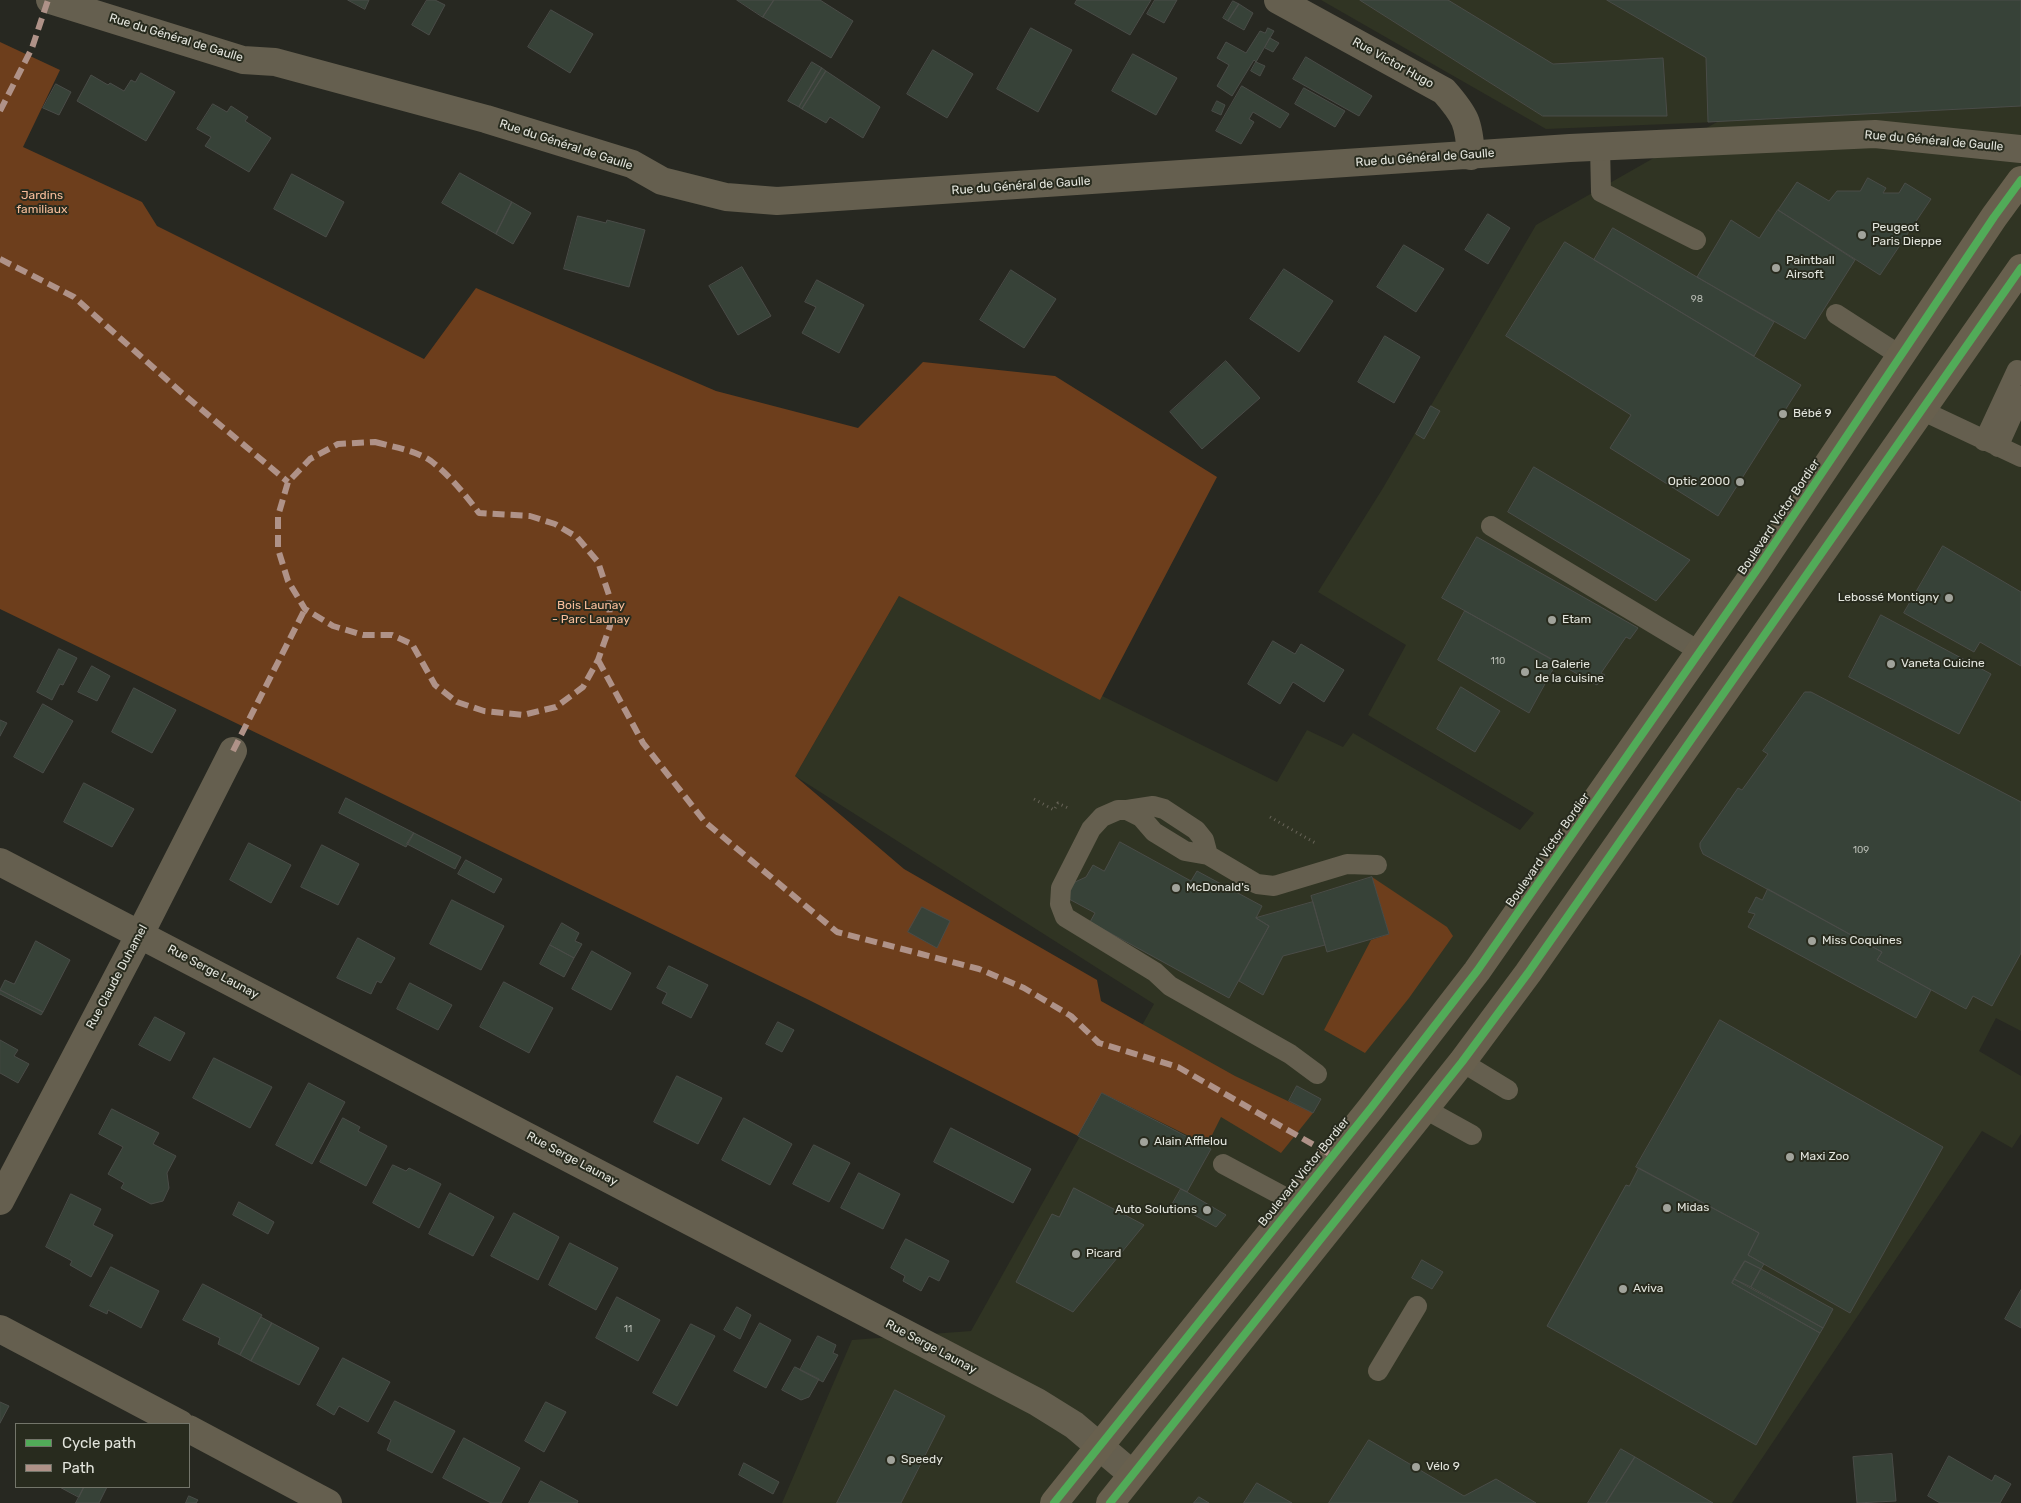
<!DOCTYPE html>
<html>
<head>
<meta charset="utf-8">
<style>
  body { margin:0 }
  #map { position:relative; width:2021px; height:1503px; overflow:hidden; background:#272821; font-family:Rubik,sans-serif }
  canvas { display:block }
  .legend { position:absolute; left:15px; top:1423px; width:175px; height:65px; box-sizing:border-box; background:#282b1e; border:1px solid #73756a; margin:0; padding:6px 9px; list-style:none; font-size:15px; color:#e3e5dd }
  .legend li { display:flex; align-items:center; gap:10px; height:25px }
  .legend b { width:25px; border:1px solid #73756a }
</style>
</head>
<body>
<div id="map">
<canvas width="2021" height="1503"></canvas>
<ul class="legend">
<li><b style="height:6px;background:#51ab58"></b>Cycle path</li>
<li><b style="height:6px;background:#af9288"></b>Path</li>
</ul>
</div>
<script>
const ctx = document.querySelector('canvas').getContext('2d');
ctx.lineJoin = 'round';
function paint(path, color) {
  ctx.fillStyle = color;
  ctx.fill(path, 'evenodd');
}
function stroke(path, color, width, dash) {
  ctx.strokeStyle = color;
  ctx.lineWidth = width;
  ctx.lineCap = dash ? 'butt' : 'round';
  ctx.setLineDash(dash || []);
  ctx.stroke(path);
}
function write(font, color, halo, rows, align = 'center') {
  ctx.font = font + ' Rubik,sans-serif';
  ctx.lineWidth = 4;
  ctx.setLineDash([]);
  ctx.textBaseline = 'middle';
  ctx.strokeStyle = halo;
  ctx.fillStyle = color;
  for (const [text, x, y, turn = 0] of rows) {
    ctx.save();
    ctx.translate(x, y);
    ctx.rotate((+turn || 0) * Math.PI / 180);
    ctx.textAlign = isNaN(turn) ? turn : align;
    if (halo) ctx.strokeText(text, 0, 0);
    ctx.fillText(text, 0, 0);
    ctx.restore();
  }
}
const built = new Path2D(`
  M1321,0H2021V1031L1996,1018L1979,1051L2021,1076V1134L2012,1148L1982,1131L1732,1503H782L852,1340L971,1331L1154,1004L795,776L899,596L1277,782L1307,730L1343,747L1353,733L1520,830L1534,813L1368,715L1406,645L1318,592L1383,488L1536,225L1717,122L1546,129Z`);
const green = new Path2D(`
  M0,42L60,70L23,147L142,202L157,226L424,359L476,288L716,391L858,428L923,362L1055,376L1217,477L1100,700L899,596L795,776L904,869L1097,980L1101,1001L1235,1076L1313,1113L1281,1153L1221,1117L1207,1145L1102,1093L1078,1136L809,1000L0,609Z
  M1372,877L1447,927L1453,936L1409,998L1365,1053L1324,1030L1371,940L1389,934Z`);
const building = new Path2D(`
  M348,0H369L365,9Z
  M427,0H435L445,5L429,35L412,25Z
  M737,0H774L763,17Z
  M774,0H820L853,21L831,58L763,17Z
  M1077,0H1151L1130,35L1075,4Z
  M1155,0H1177L1164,23L1147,14Z
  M1360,0H1448L1553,64L1663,58L1667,116H1543Z
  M1607,0H2021V106L1708,122L1706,58Z
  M1233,1L1239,4L1228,21L1223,18Z
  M1239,4L1253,13L1244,30L1228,21Z
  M551,10L593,34L570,73L528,47Z
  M1031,28L1072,50L1038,112L997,89Z
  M1268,28L1274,31L1256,62L1254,60L1232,96L1217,86L1229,65L1217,58L1226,42L1246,53L1260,31L1265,33Z
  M1270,38L1279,43L1273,52L1265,48Z
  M933,50L973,74L947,118L907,94Z
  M1133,54L1177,78L1156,115L1112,91Z
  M1306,57L1372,96L1359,116L1293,79Z
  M812,62L822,68L799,107L788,101Z
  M1256,62L1265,66L1260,76L1251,71Z
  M822,68L826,71L802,109L799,107Z
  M826,71L880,107L863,138L830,117L826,123L802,109Z
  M141,73L175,92L146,141L77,101L91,75L108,85L110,83L124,91L131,80L135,82Z
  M56,84L71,92L59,115L43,108Z
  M1242,86L1289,114L1280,128L1253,112L1249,119L1254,122L1241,144L1216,131Z
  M1304,88L1345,111L1335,127L1295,104Z
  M1217,101L1225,105L1221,115L1212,111Z
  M213,104L227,112L231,106L248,117L245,121L271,138L249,172L205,146L211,137L197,129Z
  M460,173L512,202L496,234L442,203Z
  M292,174L344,202L326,237L274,209Z
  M1868,178L1886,188L1883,193H1899L1905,183L1931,199L1880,275L1778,210L1797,182L1829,201L1837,191H1860Z
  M512,202L531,213L513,244L496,234Z
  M1778,210L1855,260L1805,339L1697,277L1731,220L1759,238Z
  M1488,214L1510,228L1488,264L1465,250Z
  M578,216L606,223L607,220L645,230L629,287L564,269Z
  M1613,228L1774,322L1754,356L1594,260Z
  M1565,242L1801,385L1718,516L1610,448L1631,415L1506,336Z
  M1404,245L1444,269L1416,312L1377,287Z
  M742,267L771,316L738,335L709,286Z
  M1284,269L1333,301L1299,352L1250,319Z
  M1011,270L1056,299L1024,348L980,320Z
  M817,280L864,305L839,353L802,333L816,307L805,302Z
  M1385,336L1420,357L1394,403L1358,382Z
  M1226,361L1260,398L1202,449L1170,412Z
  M1431,406L1440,411L1424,439L1416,434Z
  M1534,467L1690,560L1656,601L1508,512Z
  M1477,537L1638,628L1630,639L1626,637L1601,673L1605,675L1597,685L1442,598Z
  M1943,546L2021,592V666L1980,642L1974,652L1904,613Z
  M1465,611L1557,662L1529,713L1438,660Z
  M1881,615L1991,674L1959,734L1849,677Z
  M1273,641L1295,654L1301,644L1344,670L1324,702L1293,682L1280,704L1248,684Z
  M59,649L77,658L63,685L60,684L52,700L37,692Z
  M92,666L110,676L97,701L78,692Z
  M1461,687L1500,711L1475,752L1437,729Z
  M134,688L176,710L152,753L112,732Z
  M1805,692H1811L2021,802V953L1992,1006L1973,996L1966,1009L1877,960L1882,952L1703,854L1700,847V843L1738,788L1742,790L1768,754L1763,751Z
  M43,704L73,721L43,773L14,757Z
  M0,720L7,723L0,736Z
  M84,783L134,809L112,847L64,822Z
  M346,798L414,833L406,847L339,813Z
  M414,833L461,857L455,869L407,844Z
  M1120,842L1191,881L1197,871L1262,906L1256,918L1269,926L1229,998L1090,922L1095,913L1069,899L1067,894L1075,882L1086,877L1093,865L1104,871Z
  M249,843L291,865L271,903L230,880Z
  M322,845L359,864L338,905L301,887Z
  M466,860L502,879L494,893L458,874Z
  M1372,877L1389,934L1327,952L1311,896Z
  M1768,889L1882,952L1877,960L1931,990L1916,1018L1748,927L1755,914L1748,912L1752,905L1756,897L1762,900Z
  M452,900L504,926L481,970L430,944Z
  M1313,902L1325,945L1283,956L1263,995L1239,981L1269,926L1256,918Z
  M922,907L950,921L937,948L908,932Z
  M562,923L579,933L575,941L582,944L574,958L550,945Z
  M358,938L395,958L381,983L377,981L371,994L337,978Z
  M36,941L70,960L43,1012L0,990L5,980L14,984Z
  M550,945L574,958L564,977L540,964Z
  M592,951L631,973L611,1010L572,989Z
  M669,966L708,985L691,1018L662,1003L667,993L657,988Z
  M504,982L553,1008L529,1053L480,1027Z
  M410,983L452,1005L438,1030L397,1009Z
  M0,990L43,1012L41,1015L0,994Z
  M155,1017L185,1033L170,1061L139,1045Z
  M1720,1020L1943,1147L1850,1313L1748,1255L1759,1233L1636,1167Z
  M778,1022L794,1030L782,1052L766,1044Z
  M0,1040L18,1050L14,1056L29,1064L18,1083L0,1073Z
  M214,1058L272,1087L250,1128L193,1098Z
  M677,1076L722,1098L698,1144L654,1122Z
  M309,1083L345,1102L312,1164L276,1145Z
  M1297,1086L1321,1099L1313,1113L1289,1101Z
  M1102,1093L1211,1149L1187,1192L1078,1136Z
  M112,1109L159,1133L153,1144L176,1156L167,1173L169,1188L163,1201L151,1204L121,1188L124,1183L108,1174L123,1147L99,1134Z
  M343,1118L360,1127L358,1131L387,1146L366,1186L320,1162Z
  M744,1118L792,1144L770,1185L722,1160Z
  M951,1128L1031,1169L1013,1203L934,1162Z
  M814,1145L850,1163L829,1202L793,1184Z
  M393,1165L406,1171L409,1168L441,1184L419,1228L373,1203Z
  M1639,1168L1759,1233L1748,1255L1764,1264L1761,1269L1745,1261L1732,1283L1820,1333L1756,1445L1547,1326L1626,1185L1629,1186Z
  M859,1173L900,1194L883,1229L841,1208Z
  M1074,1188L1144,1225L1073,1312L1016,1282L1052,1214L1059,1217Z
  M1181,1189L1187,1192L1226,1215L1216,1227L1173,1203Z
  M450,1193L494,1217L473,1256L429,1234Z
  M71,1194L101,1209L93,1225L113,1235L91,1277L70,1265L72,1261L46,1247Z
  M239,1202L274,1222L268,1234L233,1215Z
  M514,1213L559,1237L538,1280L491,1256Z
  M906,1239L949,1261L939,1281L929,1276L921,1291L903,1281L905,1276L891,1268Z
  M570,1243L618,1268L596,1310L549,1285Z
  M1422,1260L1443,1272L1432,1289L1412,1278Z
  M1745,1261L1761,1269L1751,1287L1734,1279Z
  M111,1267L159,1291L141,1328L108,1310L107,1314L90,1306Z
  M1761,1269L1833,1309L1823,1328L1751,1287Z
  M1734,1279L1823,1328L1820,1333L1732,1283Z
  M203,1284L262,1315L240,1355L218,1344L220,1338L183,1320Z
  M2021,1290V1328L2005,1319Z
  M617,1297L660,1320L638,1361L596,1338Z
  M737,1307L751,1315L740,1339L724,1330Z
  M261,1317L272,1323L251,1361L240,1355Z
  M272,1323L319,1348L299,1385L251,1361Z
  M760,1323L791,1340L766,1388L734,1371Z
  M691,1324L715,1336L677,1406L653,1393Z
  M818,1336L836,1345L833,1353L838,1355L823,1382L800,1370Z
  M343,1358L390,1382L368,1422L339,1406L334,1415L317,1405Z
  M795,1367L819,1379L809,1397L801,1400L782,1390Z
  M895,1390L945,1416L901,1503H837Z
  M395,1401L455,1431L432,1473L387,1450L391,1440L378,1433Z
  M0,1402L9,1406L0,1423Z
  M546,1402L566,1412L544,1452L525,1441Z
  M464,1438L520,1468L501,1503H491L443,1478Z
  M1369,1440L1464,1496L1496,1479L1536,1503H1329Z
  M1621,1449L1635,1457L1606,1503H1588Z
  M1892,1454L1896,1501L1857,1503L1853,1457Z
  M1949,1456L1992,1481L1995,1475L2011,1484L2000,1503H1940L1928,1496Z
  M1635,1457L1713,1503H1606Z
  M744,1463L779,1482L773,1494L739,1475Z
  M541,1481L578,1501L577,1503H529Z
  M1257,1483L1292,1503H1244Z
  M60,1487H84L79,1497Z
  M84,1487H107L99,1503H76Z
  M189,1496L198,1500L196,1503H186Z
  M1199,1497L1209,1503H1194Z`);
const path = new Path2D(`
  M1034,799L1054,810L1058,803L1070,809
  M1270,817L1317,844`);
const lane = new Path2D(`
  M1600,146L1601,192L1696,240
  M1836,314L1901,356
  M1921,410L2021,457
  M1984,441L2017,370L2021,371
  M1998,447L2021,396
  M1491,526L1699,651
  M1127,810L1153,806L1164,809L1196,830L1204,840L1208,855
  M1462,1062L1508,1090
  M1317,1074L1290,1054L1170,986L1155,972L1065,917L1060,904L1061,888L1091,829L1102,817L1118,810H1127L1141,817L1154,832L1185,851L1208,855L1257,884L1274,886L1347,864L1377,865
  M1425,1109L1472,1135
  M1223,1164L1294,1202
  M1378,1371L1417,1306`);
const street = new Path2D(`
  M50,0L243,60L275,62L486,119L632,164L662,181L726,197L777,201L1570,148L1875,134L2021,149
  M1278,0L1444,91C1466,116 1469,123 1471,156
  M0,862L1037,1402L1074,1425L1132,1474
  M0,1201L140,934L233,751
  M0,1329L180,1424
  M189,1429L328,1503`);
const secondary = new Path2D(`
  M1054,1503L1371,1108L1477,971L1756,571L1994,217L2021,180
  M1110,1503L1462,1062L1528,973L2021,268`);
const quiet = new Path2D(`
  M0,111L32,48L48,0
  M0,259L74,297L182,393L288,482
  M375,442C393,447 415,450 431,461C449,475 465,494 479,513L530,516L555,524L577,537L598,562L609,595L610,626L598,660L583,687L556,707L523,715L484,711L457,702L435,685L412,644L392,635H363L333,626L305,609L288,581L278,549V516L288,482L310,459L338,444Z
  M598,660L643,743L705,822L837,932L979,969L1024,988L1071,1016L1099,1043L1178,1067L1333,1156
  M233,751L305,609`);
const cycleway = new Path2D(`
  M1054,1503L1371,1108L1477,971L1756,571L1994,217L2021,180
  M1110,1503L1462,1062L1528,973L2021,268`);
const markers = [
  [1862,235,5,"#a1a39b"],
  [1776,268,5,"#a1a39b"],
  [1783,414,5,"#a1a39b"],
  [1740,482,5,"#a1a39b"],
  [1949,598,5,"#a1a39b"],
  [1552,620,5,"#a1a39b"],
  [1891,664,5,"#a1a39b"],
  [1525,672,5,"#a1a39b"],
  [1176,888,5,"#a1a39b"],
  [1812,941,5,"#a1a39b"],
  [1144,1142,5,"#a1a39b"],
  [1790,1157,5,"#a1a39b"],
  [1667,1208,5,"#a1a39b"],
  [1207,1210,5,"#a1a39b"],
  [1076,1254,5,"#a1a39b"],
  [1623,1289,5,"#a1a39b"],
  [891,1460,5,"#a1a39b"],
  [1416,1467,5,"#a1a39b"]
];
const numberNames = [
  ["98",1697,299],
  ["110",1498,661],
  ["109",1861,850],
  ["11",628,1329]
];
const streetNames = [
  ["Rue du Général de Gaulle",176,38,17],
  ["Rue Victor Hugo",1393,63,29],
  ["Rue du Général de Gaulle",1934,141,5],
  ["Rue du Général de Gaulle",566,145,18],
  ["Rue du Général de Gaulle",1425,158,-4],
  ["Rue du Général de Gaulle",1021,186,-4],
  ["Boulevard Victor Bordier",1779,517,-56],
  ["Boulevard Victor Bordier",1548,850,-55],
  ["Rue Serge Launay",213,972,28],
  ["Rue Claude Duhamel",117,977,-62],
  ["Rue Serge Launay",572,1159,28],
  ["Boulevard Victor Bordier",1304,1172,-51],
  ["Rue Serge Launay",931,1347,28]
];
const parkNames = [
  ["Jardins",42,196],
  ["familiaux",42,210],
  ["Bois Launay",591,606],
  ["- Parc Launay",591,620]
];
const poiNames = [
  ["Peugeot",1872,228],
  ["Paris Dieppe",1872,242],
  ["Paintball",1786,261],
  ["Airsoft",1786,275],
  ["Bébé 9",1793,414],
  ["Optic 2000",1730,482,"right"],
  ["Lebossé Montigny",1939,598,"right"],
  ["Etam",1562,620],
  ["Vaneta Cuicine",1901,664],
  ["La Galerie",1535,665],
  ["de la cuisine",1535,679],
  ["McDonald's",1186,888],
  ["Miss Coquines",1822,941],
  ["Alain Afflelou",1154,1142],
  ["Maxi Zoo",1800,1157],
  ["Midas",1677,1208],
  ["Auto Solutions",1197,1210,"right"],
  ["Picard",1086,1254],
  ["Aviva",1633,1289],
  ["Speedy",901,1460],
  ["Vélo 9",1426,1467]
];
paint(built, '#303423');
paint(green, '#6d3e1c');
paint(building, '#374238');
stroke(building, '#4a4c48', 1);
stroke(path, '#686458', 3, [1, 4]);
stroke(lane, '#655f4f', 20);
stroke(street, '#655f4f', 28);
stroke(secondary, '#68604e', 28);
stroke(quiet, '#af9288', 6, [12, 6]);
stroke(cycleway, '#51ab58', 8);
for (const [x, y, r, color] of markers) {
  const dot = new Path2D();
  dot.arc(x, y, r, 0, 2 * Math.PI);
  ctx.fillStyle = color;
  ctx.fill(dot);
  stroke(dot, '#282b1e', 2);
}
write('10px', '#b8bcb4', null, numberNames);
write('12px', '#e3e5dd', '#282b1e', streetNames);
write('12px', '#f7bd9a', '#282b1e', parkNames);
write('12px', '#e3e5dd', '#282b1e', poiNames, 'left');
</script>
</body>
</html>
